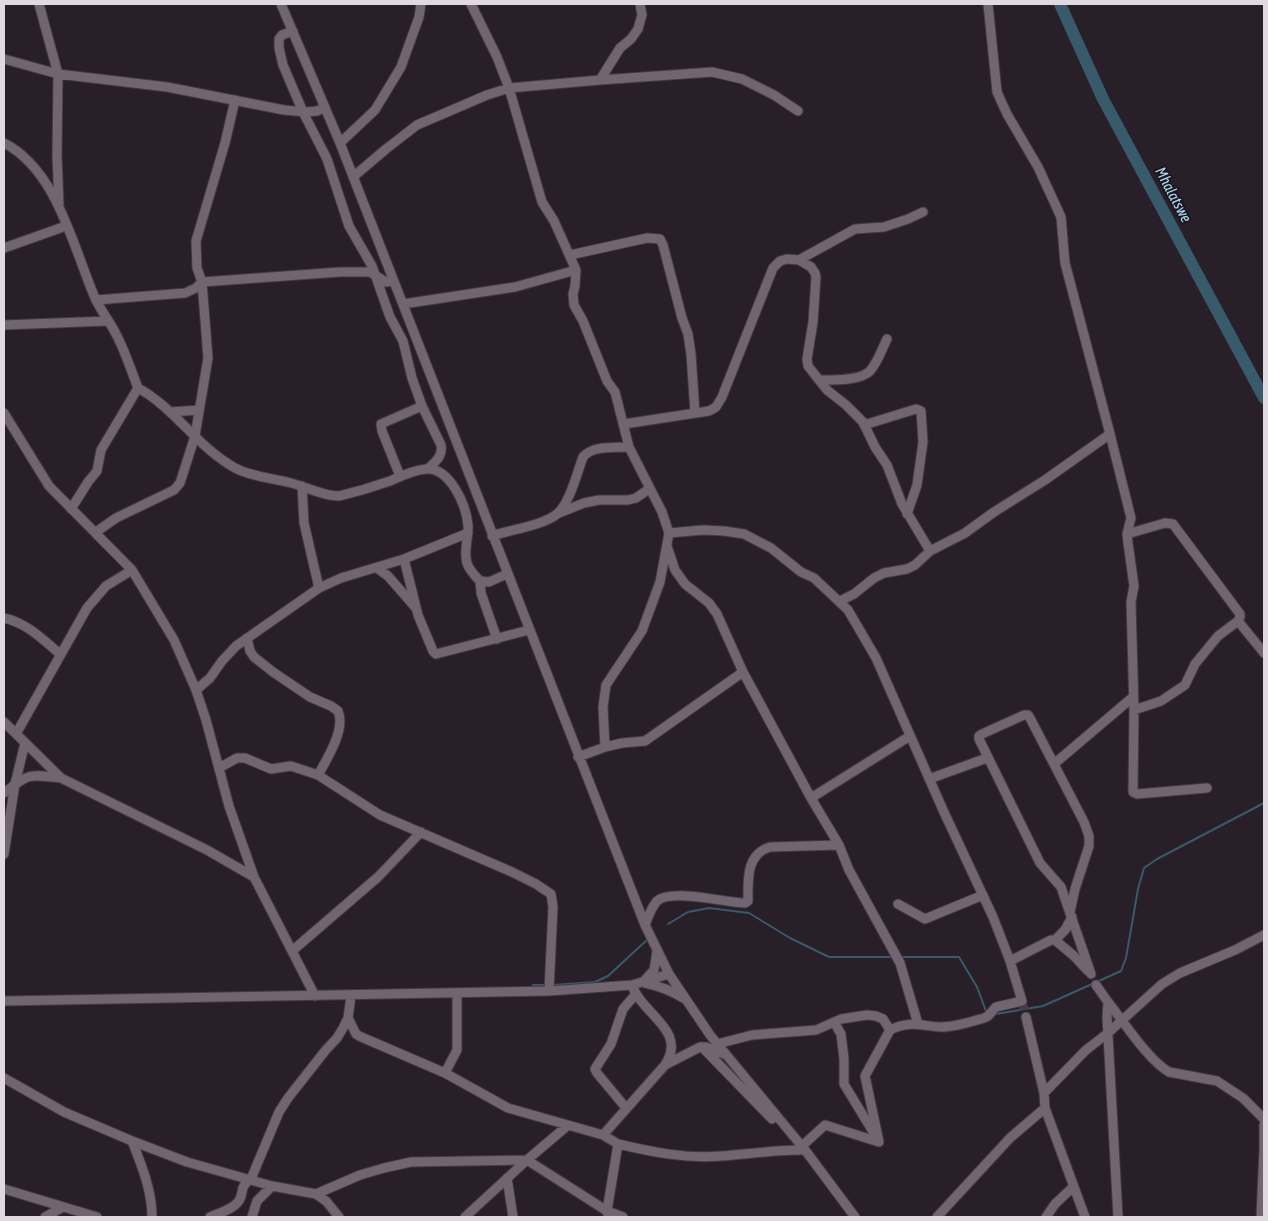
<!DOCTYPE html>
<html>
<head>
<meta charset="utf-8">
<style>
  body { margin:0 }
  #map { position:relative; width:1268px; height:1221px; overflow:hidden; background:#281f28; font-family:"Asap Condensed",sans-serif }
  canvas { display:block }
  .frame { position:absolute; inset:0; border:5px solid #e0dae0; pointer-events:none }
</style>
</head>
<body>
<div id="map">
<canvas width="1268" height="1221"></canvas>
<div class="frame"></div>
</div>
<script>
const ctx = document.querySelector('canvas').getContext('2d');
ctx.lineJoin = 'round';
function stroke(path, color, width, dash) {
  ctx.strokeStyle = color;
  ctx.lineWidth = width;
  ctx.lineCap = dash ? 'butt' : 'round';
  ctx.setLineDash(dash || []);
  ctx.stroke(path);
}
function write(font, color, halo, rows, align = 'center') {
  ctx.font = font + ' "Asap Condensed",sans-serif';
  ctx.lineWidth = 4;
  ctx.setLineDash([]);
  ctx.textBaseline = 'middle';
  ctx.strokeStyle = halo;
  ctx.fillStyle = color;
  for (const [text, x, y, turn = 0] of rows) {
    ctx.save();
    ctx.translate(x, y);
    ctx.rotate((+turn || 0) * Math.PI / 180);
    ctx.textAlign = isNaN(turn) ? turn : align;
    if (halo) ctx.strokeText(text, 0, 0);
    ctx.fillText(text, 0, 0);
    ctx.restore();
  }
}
const stream = new Path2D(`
  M668,924L688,912L709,908L749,913L790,938L829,957H893
  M900,957H959L977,987L986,1011
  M533,985H546
  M553,985L595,982L608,976L648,939
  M996,1014L1043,1006L1121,971L1126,958L1138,889L1144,868L1157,859L1264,803`);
const river = new Path2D(`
  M1060,4L1103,99L1264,398`);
const minorTunnel = new Path2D(`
  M1022,1001L1026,1017`);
const minor = new Path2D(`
  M39,4L58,74L57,156L59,204
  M281,4L340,143L645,925L669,974L710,1035L805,1150L855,1217
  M471,4L497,57L509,88L542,202L554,221L576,270L575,286L573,294L574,305L583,321L607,381L615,392L629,447L662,512L669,533L660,582L642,631L606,685L603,707L605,747
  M293,31L282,35L279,39V48L283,65L303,112L327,159L349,226L372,266L390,317L403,341L412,378L422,406L441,445C443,456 436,461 429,468
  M4,59L58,74L167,87L284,110L306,112L317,111L325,107
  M600,80L620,48L631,39L638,29L642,15L640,4
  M4,143C57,170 73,247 95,298C101,311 110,322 116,334C125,351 131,370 138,388L101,450L97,471L88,482L71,509
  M340,143L375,110L401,67L419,17L421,4
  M353,177L386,149L417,125L487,95L509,88L600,80L712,72L742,79L774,95L798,111
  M4,248L66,226
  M570,255L647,238L660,239L663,245L682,318L688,334L691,354L695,413
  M799,260L855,229L884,227L908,219L923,212
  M96,300L185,293L196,288L202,282L340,272H370L386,282L394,281
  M403,304L515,287L576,270
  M4,325L108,321
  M820,380C833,380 860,381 870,371C878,362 882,349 887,339
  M138,388C175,408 197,447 235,468C252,477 272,478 291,483C307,487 322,496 339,496C356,492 373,487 390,481C402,476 413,470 426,469C450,467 466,505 468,525C469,537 463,551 467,563C469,570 475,576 480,581L489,582L507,574
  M170,412L199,410
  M4,413L49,486L132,570L174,640L196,690L206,720L229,806L254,877L315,996
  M624,424L709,411L716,407L722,397L773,268L780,261L787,259L799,260L811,267L815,273L816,277L813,322L807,359L808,366L827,390L846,405L863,422L875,447L887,465L902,504L930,551
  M864,425L916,409L921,411L923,442L917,485L907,514
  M1110,434L1131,518L1127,534L1128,543L1134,586L1131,602L1134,710L1133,792L1137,794L1207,788
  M400,476L382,431L381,424L422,406
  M302,486L304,523L319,588
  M559,513L584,503L599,500H628L636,498L649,489
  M96,532L116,518L174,490L180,483L195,436L208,358L202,282L197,268L196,241L225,143L235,100
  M669,533L703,530L724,531L744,534L771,548L801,572L814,578L848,610L876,658L943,810L993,917L1010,961L1022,1001L996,1007L988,1016L984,1018C970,1022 955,1027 941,1027C922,1026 909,1020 890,1030L865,1076L879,1142L825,1125L802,1146
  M1127,534L1165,523L1173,524L1240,614V617L1238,621L1218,636L1195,664L1185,685L1161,701L1134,710
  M492,536C509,530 546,525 558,513C570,502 577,473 583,457C593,445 615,448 629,447
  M667,546L675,570L685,584L709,603L717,614L743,672L811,798L839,845L849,870L900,963L918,1024
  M404,559L418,615L433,651L436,654L529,630
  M377,568L388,576L415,607
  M480,581L481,593L497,639
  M840,601L854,594L874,578L884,573L907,569L915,565L930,551L965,533L994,512L1045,480L1110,434L1065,263L1061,217L1038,167L1007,114L997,92L988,4
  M4,618C27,623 42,639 60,654
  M1238,621L1264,653
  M247,638L250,651L254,657L273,672L310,697L331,706L338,711C346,729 327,759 318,775
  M196,690L210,678L222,661L236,646L319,588L341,578L404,559L468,533
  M4,722L61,778L207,850L254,877
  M16,734L87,608L106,586L132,570
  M578,757L605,747L622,743L645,741L743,672
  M1054,764L1133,697
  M219,768L237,758H245L271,769L291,766L318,775L380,815L512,872L536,884L551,894L553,907L549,991
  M929,779L987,758
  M4,793C29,773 29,774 61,778
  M811,798L910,736
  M4,854L15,784L25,743
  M898,904L925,919L983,895
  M1070,912L1075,889L1089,846V836L1084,822L1030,718L1028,715H1024L982,734L979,736V739L1040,863L1061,887L1091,974
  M645,925C648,917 651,908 657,901C670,888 727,903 745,903L748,901C748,880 746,854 770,847L839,845
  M1055,940L1065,930L1072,917
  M292,951L378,877L421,832
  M1010,961L1051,940H1055L1074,956L1088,971
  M644,981L654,970L657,951
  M645,983C659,986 671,990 683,998
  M1096,985L1108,1002L1107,1017L1118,1217
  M4,1001L549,991L632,985L669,974
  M1108,1002C1124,1022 1148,1060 1169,1072L1217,1081L1243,1098L1264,1119
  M1026,1017L1044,1093L1045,1108L1085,1217
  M348,1018L356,1034L359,1036L445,1073L508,1108L603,1135L618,1144L607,1211L623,1217
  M834,1022L841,1034L844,1059V1084L875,1135
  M717,1044L752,1035L816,1030L841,1019L867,1015L876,1016L883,1019L890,1030
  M702,1047L772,1119
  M665,1065L700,1047H706L724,1054
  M445,1073L457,1050V993
  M4,1078L64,1112L132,1141L187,1162L272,1186L316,1194L326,1201L339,1217
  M1044,1093L1086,1050L1108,1033L1162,984L1180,973L1235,950L1264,935
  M626,1108L597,1073L595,1069L611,1044L623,1009L635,995
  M1264,1125V1146
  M603,1135L665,1065C688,1030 642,1015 632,985
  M132,1141C142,1166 152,1191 152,1217
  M618,1144C652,1152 686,1159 721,1156C749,1154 775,1150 802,1150L799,1145
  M507,1178L513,1217
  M4,1189L97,1217
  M316,1194L360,1175L384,1168L411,1162L527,1160L607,1211L608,1215
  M45,1217L63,1207
  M210,1217C218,1213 232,1210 238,1202C245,1194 238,1187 251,1179L279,1112L288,1098L325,1051L337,1038L343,1028L348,1018L351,996
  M252,1217L257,1201L272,1186
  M465,1217L527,1160L567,1126
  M937,1217L1010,1138L1045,1108
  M1046,1217L1055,1204L1073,1187
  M1261,1217L1264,1148`);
const waterNames = [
  ["Mhalatswe",1173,195,62]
];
stroke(stream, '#385a6b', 2);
stroke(river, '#385a6b', 12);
stroke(minorTunnel, '#443b44', 9, [9, 4.5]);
stroke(minor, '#433b43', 11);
stroke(minor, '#706570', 9);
write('italic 15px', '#aee0fa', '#1e161f', waterNames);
</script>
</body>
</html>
